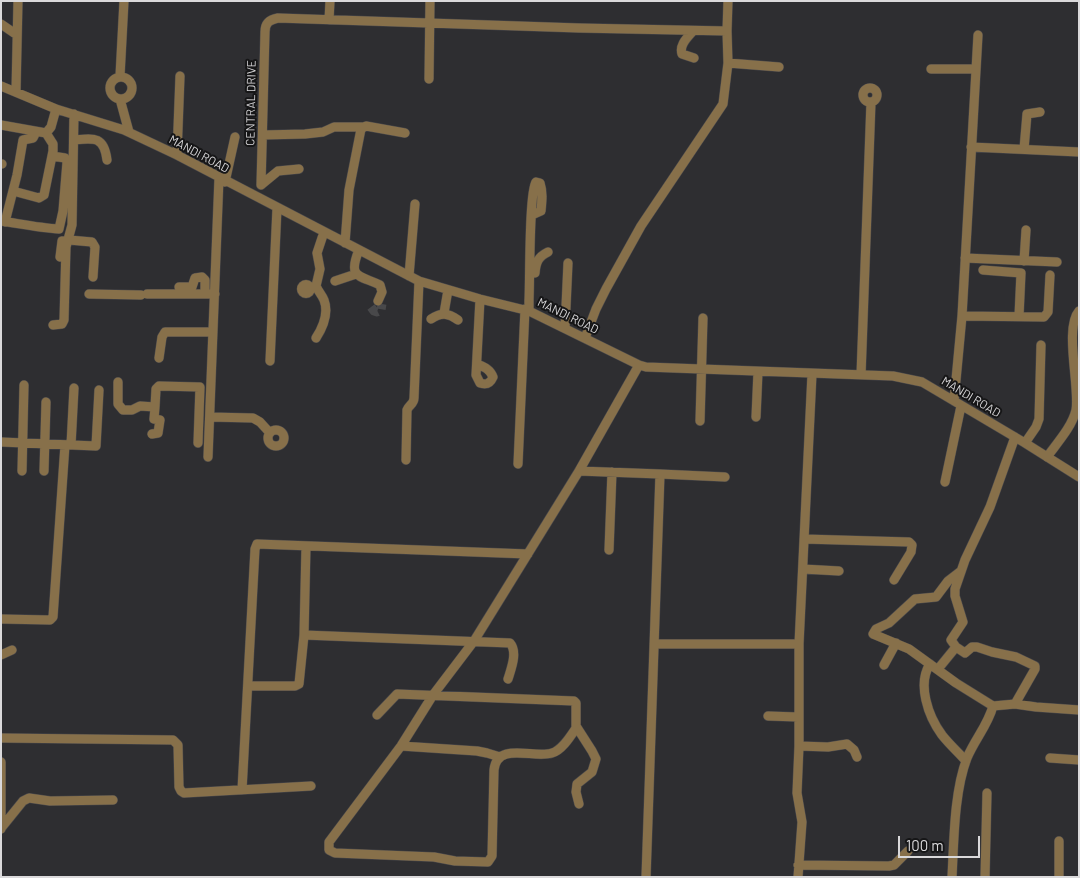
<!DOCTYPE html>
<html>
<head>
<meta charset="utf-8">
<style>
  body { margin:0 }
  #map { position:relative; width:1080px; height:878px; overflow:hidden; background:#2e2e31; font-family:Barlow,sans-serif }
  canvas { display:block }
  .frame { position:absolute; inset:0; border:2px solid #dad9db; pointer-events:none }
  .scale { position:absolute; left:898px; top:836px; width:82px; height:22px; box-sizing:border-box; border:2px solid #dad9db; border-top:0; padding-left:6px; font-size:15px; line-height:18px; white-space:nowrap; color:#dad9db; -webkit-text-stroke:4px #161617; paint-order:stroke }
</style>
</head>
<body>
<div id="map">
<canvas width="1080" height="878"></canvas>
<div class="frame"></div>
<div class="scale">100 m</div>
</div>
<script>
const ctx = document.querySelector('canvas').getContext('2d');
ctx.lineJoin = 'round';
function stroke(path, color, width, dash) {
  ctx.strokeStyle = color;
  ctx.lineWidth = width;
  ctx.lineCap = dash ? 'butt' : 'round';
  ctx.setLineDash(dash || []);
  ctx.stroke(path);
}
function write(font, color, halo, rows, align = 'center') {
  ctx.font = font + ' Barlow,sans-serif';
  ctx.lineWidth = 4;
  ctx.setLineDash([]);
  ctx.textBaseline = 'middle';
  ctx.strokeStyle = halo;
  ctx.fillStyle = color;
  for (const [text, x, y, turn = 0] of rows) {
    ctx.save();
    ctx.translate(x, y);
    ctx.rotate((+turn || 0) * Math.PI / 180);
    ctx.textAlign = isNaN(turn) ? turn : align;
    if (halo) ctx.strokeText(text, 0, 0);
    ctx.fillText(text, 0, 0);
    ctx.restore();
  }
}
const minorTunnel = new Path2D(`
  M371,307L374,311L377,312L381,310L382,304`);
const minor = new Path2D(`
  M329,20L330,1
  M1,24L17,35
  M693,31C687,38 679,45 682,54L694,58
  M728,63L779,67
  M931,69H976
  M120,76L124,1
  M110 88a11 11 0 1 1 22 0a11 11 0 1 1-22 0Z
  M429,79L430,1
  M1,86L56,109L124,130L177,155L419,281L480,299L529,311L639,365L646,367L893,376L922,382L1025,443L1079,477
  M863 95a7 7 0 1 1 14 0a7 7 0 1 1-14 0Z
  M16,91L18,1
  M120,99L129,132
  M1,125L46,133L51,127L56,109
  M263,135L305,134L323,132L334,127H363
  M74,140C94,138 104,136 107,160
  M971,147L1079,152
  M1024,149L1027,114L1040,112
  M177,155L180,76
  M1,164H2
  M225,182L235,137
  M261,185L265,32C265,23 269,20 278,18L579,28L727,31
  M261,185L278,171L299,169
  M13,191L39,198L44,195L53,151V144L46,133
  M1,221C21,224 40,228 59,229L63,211L67,162L65,158L52,156
  M5,222L17,175L23,140L33,138L36,132
  M345,243L349,190L361,129L366,126L405,133
  M359,250C347,279 360,275 380,285L382,292L378,301
  M60,257L62,241L69,240L92,242L95,247L93,277
  M965,258L1057,262
  M1024,261L1026,230
  M983,270L1021,273L1019,316
  M535,273C536,262 538,257 548,252
  M409,276L415,204
  M335,281L356,274
  M301.5 289a4.5 4.5 0 1 1 9 0a4.5 4.5 0 1 1-9 0Z
  M179,287H192L195,278L202,277L205,280V294
  M89,294L141,295
  M147,294H215
  M529,311V300C530,282 529,191 536,182L540,183C543,192 542,201 541,211L532,215
  M444,313L448,290
  M962,316L1044,317L1048,312L1050,275
  M431,319C441,312 448,313 458,320
  M53,325L62,324L64,320L66,247L72,225L74,114
  M565,328L568,263
  M316,338C323,327 329,313 324,300C322,295 318,291 316,286L320,269L317,253L324,232
  M585,338L596,309L606,289L641,226L723,104L728,63L727,31L728,1
  M159,358L162,337L165,332H213
  M270,361L277,208
  M477,364C484,367 490,369 493,377C490,384 486,385 480,383L476,375L480,299
  M861,375L871,102
  M118,382V404L123,410H132L140,406L155,407L156,389L159,386L200,387L198,443
  M954,401L962,316L978,35
  M210,417L253,418L260,422L270,433
  M756,417L758,372
  M700,421L703,318
  M268 438a8 8 0 1 1 16 0a8 8 0 1 1-16 0Z
  M152,434L158,433L160,420L154,419L155,407
  M1,442L96,446L99,390
  M1025,443L1036,427L1039,419L1041,345
  M71,445L74,388
  M208,457L219,178
  M1047,457C1057,443 1072,427 1076,410C1080,387 1064,328 1079,311
  M406,460L407,410C409,405 414,404 414,398L419,281
  M518,464L525,309
  M22,471L24,385
  M44,471L46,402
  M579,471L660,474L646,877
  M660,474L725,477
  M945,482L961,406
  M804,539L909,542L912,545L911,552L894,580
  M609,550L612,472
  M803,569L839,571
  M961,571L948,581L936,597L915,599L889,623L876,629L873,634L909,649L956,683L993,706L1015,704L1036,707L1079,710
  M1,619L50,620L53,617L65,445
  M304,635L510,643C518,652 511,669 508,679
  M654,644H799
  M956,647L965,653L972,647H977L992,652L1016,657L1035,666V669L1015,704
  M1,655L12,650
  M930,664C917,684 928,716 942,735C949,744 958,752 966,761
  M884,665L896,643
  M938,669L956,647L951,640L963,622L955,596V589L965,560L990,507L1015,437
  M248,686H295L299,684L304,635L306,546
  M377,715L397,694L574,701L576,703V726L592,751L596,759L592,772L577,784L576,792L579,804
  M768,716L798,717
  M576,728C570,737 562,750 552,753C534,759 497,741 494,770L492,856L488,862L455,861L434,857L335,853L329,850V842L401,746L433,695L474,641L579,471L639,365
  M1,738L173,740L178,745L179,787L181,791L184,793L311,786
  M401,746L477,751L487,753L500,757
  M799,746L828,747L847,744L854,750L857,757
  M1050,758L1079,760
  M1,762V829
  M242,790L255,549L257,544L528,554
  M2,827L23,801L29,798L50,801L113,800
  M798,865L889,866L894,865L908,851
  M798,877L802,822L797,793L799,746V644L812,374
  M952,877C954,840 954,792 967,758C975,739 988,725 993,706
  M985,877L987,793
  M1059,877V841`);
const streetNames = [
  ["CENTRAL DRIVE",251,103,-89],
  ["MANDI ROAD",199,154,28],
  ["MANDI ROAD",568,316,26],
  ["MANDI ROAD",971,397,31]
];
stroke(minorTunnel, '#48484a', 9, [9, 4.5]);
stroke(minor, '#4a494c', 10);
stroke(minor, '#87704a', 9);
write('12px', '#dad9db', '#161617', streetNames);
</script>
</body>
</html>
